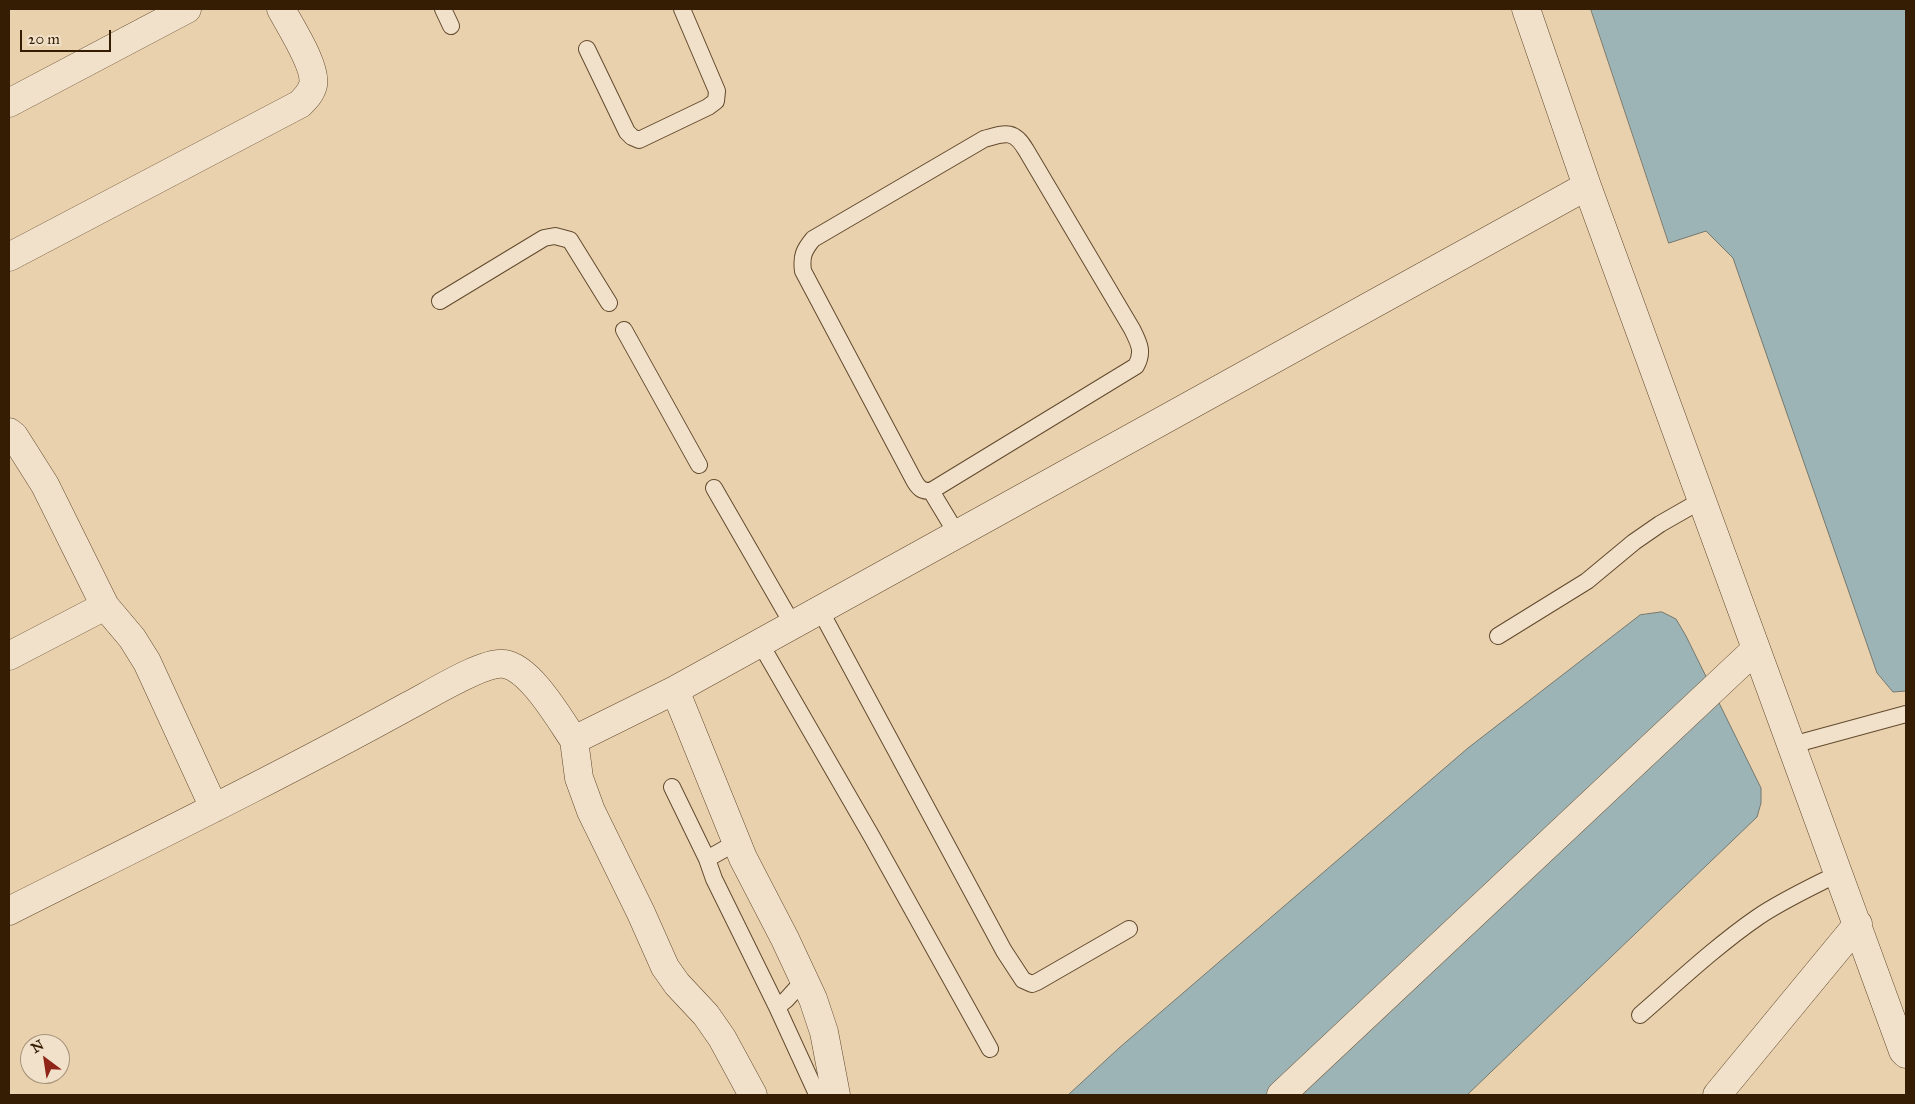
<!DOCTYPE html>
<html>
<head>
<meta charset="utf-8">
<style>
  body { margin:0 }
  #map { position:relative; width:1915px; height:1104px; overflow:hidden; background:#ead1ae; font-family:"IM FELL Great Primer",serif }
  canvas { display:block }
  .frame { position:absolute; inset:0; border:10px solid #341d02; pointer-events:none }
  .north { position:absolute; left:20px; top:1034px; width:50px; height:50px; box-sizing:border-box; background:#f1e1ca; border:1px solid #a5937a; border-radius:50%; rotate:329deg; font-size:14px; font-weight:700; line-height:20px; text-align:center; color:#341d02 }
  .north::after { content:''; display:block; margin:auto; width:18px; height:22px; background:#8f2418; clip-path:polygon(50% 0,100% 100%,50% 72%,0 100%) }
  .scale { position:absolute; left:20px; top:30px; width:91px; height:22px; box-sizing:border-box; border:2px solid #341d02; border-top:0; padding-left:6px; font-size:15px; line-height:18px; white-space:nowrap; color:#341d02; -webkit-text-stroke:4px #f1e1ca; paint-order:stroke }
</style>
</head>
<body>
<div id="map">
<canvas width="1915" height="1104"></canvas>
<div class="frame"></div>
<div class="north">N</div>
<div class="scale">20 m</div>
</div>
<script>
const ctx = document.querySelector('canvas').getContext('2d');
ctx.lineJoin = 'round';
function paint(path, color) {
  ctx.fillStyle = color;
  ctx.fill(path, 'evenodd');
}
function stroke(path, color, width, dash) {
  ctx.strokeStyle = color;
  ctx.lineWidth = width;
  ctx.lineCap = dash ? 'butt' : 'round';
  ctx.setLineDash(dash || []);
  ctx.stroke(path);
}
const water = new Path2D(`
  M1591,9H1906V691L1893,692L1877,673L1733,258L1706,231L1669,243Z
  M1662,612L1676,619L1686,636L1761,788V803L1757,817L1467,1095H1068L1119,1048L1468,748L1640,615Z`);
const service = new Path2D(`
  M443,9L451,26
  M587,49L627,132L632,137L639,140L708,107L716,101L717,91L682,9
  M440,301L544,238L555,236L570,240L609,303
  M624,330L699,465
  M714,488L793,625
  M931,491L1136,366C1144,352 1139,343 1132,329L1026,150C1014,129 1005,133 984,139L813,239C804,250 801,256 803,271L915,482C920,490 923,491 931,491L957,534
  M820,610L1004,951L1023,980L1032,984L1037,982L1129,929
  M1498,636L1587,581L1634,542L1660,524L1702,500
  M760,643L872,837L990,1049
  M1792,745L1906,714
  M672,787L707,859
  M737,842L707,859L714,879L777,1007L786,1000L804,980
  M777,1007L816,1092
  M1640,1015C1678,982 1716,946 1758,917C1783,900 1812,887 1839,873`);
const minor = new Path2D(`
  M1526,9L1587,186L1903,1051L1906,1054
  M9,103L187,9
  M9,257L300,104C306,98 311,93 313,85C317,67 290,26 281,9
  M9,432L14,436L45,485L105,606L9,656
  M105,606L132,638L147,662L214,808
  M675,690L743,858L785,939L813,999L824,1032L836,1095
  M574,740L579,778L591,811L641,913L665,967L677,984L706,1015L722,1038L753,1095
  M9,911C142,844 277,778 408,706C428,696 483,661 504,664C530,667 560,720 574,740L675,690L1587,186
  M1281,1095L1756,649
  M1717,1095L1858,924`);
paint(water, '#9db4b6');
stroke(water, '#73786e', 1);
stroke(service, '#624a2d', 18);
stroke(minor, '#624a2d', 29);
stroke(service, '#f1e1ca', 16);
stroke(minor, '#f1e1ca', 28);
</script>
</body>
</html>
